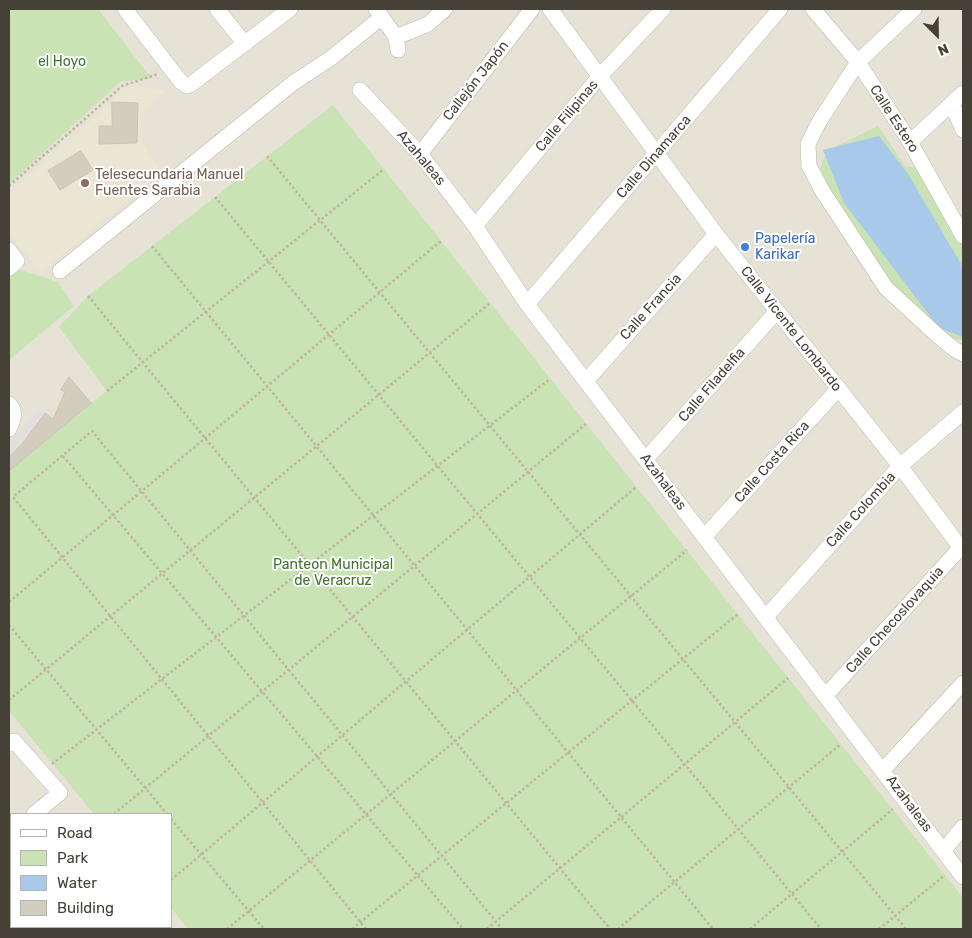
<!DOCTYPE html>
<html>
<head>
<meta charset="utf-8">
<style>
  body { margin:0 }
  #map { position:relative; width:972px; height:938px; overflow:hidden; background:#f2f0e8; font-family:Rubik,sans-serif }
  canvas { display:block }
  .frame { position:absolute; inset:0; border:10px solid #454137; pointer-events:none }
  .legend { position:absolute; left:10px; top:813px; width:162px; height:115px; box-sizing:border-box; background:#fff; border:1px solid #b5b3af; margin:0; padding:6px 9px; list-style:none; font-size:15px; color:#454137 }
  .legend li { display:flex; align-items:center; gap:10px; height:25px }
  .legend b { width:25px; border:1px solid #b5b3af }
  .north { position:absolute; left:912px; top:10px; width:50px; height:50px; -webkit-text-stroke:4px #fff; paint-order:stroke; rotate:157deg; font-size:14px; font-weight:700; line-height:20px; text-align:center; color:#454137 }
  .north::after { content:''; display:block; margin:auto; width:18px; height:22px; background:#454137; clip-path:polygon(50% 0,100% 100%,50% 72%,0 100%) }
</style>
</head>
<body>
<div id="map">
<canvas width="972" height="938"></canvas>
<div class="frame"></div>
<ul class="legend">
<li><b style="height:6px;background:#fff"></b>Road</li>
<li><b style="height:14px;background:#c9e3b4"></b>Park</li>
<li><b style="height:14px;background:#a9c9ea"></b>Water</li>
<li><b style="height:14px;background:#d3cdbe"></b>Building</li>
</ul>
<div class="north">N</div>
</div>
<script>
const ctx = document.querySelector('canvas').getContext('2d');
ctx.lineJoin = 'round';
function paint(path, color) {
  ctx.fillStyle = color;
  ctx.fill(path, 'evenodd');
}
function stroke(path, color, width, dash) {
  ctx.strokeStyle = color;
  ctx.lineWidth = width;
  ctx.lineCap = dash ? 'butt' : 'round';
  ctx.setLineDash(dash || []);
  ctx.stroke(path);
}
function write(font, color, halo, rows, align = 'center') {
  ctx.font = font + ' Rubik,sans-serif';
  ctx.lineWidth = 4;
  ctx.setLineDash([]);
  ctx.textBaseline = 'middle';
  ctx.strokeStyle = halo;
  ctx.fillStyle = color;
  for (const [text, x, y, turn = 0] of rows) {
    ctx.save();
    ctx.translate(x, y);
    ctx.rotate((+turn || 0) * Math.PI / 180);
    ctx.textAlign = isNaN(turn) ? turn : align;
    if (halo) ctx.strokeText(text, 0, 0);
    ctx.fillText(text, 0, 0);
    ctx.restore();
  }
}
const residential = new Path2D(`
  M9,9H963V929H9ZM11,814H171V927H11Z`);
const education = new Path2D(`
  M123,86L165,90L142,113L140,138L162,173L41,272L9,235V192L114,100Z`);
const green = new Path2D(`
  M9,9H98L151,78L120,82L9,184Z
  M333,105L963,898V929H188L171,908V814H94L9,711V467L107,391L59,327L88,296Z
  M878,126L905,166L924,169L963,242V340L944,339L913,318L819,173L826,151Z
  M18,269L58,282L74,306L9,360V277Z`);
const parking = new Path2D(`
  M39,407L45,413L23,443L9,457V446Z`);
const water = new Path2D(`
  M879,136L908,174L961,264L963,274V337L939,328L844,203L823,150Z`);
const building = new Path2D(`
  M112,102L138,103L137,143L99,144V126H112Z
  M81,151L93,170L60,190L48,171Z
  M69,377L91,403L9,471V457L23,443L45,413L53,419L65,392L61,390Z`);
const path = new Path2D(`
  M267,156L906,929
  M9,186L122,86L158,74
  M215,197L821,929
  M152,246L713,929
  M88,296L610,929
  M107,391L384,169
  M63,456L463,929
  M9,602L441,241
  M9,625L167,814
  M9,700L490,303
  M52,764L550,379
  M114,814L586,424
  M171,819L264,929
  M171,880L636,487
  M227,929L687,550
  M352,929L738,614
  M366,929L13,497L92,431L502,929
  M487,929L788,678
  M618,929L841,744
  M750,929L893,809
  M879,929L945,875`);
const street = new Path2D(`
  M125,9L181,82L187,86L190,85L290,9
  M217,9L245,44
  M376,9L396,37L398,50
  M550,9L716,234L900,466L963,551
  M813,9L858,62L910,142L963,236
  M914,9L858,62L819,122L808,144L809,166L823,192L886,288L937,335L954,349L963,354
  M396,37L428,24L445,9
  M360,90L420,154L475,226L527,304L963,877
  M952,104L963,130
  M910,142L963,93
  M420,154L532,9
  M475,226L599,77L663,9
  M9,250L17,261L9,268
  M60,271L293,83L331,58L382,17
  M527,304L780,9
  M586,381L716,234
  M9,404C16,412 14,419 9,429
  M646,459L777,311
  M705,536L839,388
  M766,617L900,466L963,412
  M826,695L963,545
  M9,744L14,741L60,793L34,814
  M883,770L963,683
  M9,834L11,832
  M944,850L963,827
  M13,929L16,927
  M128,929L131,927`);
const markers = [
  [85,183,5,"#8d6e63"],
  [745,247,5,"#3f7fe0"]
];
const parkNames = [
  ["el Hoyo",62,62],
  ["Panteon Municipal",333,565],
  ["de Veracruz",333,581]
];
const streetNames = [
  ["Callejón Japón",476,81,-52],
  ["Calle Filipinas",567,116,-50],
  ["Calle Estero",894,119,57],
  ["Calle Dinamarca",654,157,-49],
  ["Azahaleas",421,158,50],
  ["Calle Francia",651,307,-48],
  ["Calle Vicente Lombardo",791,329,52],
  ["Calle Filadelfia",712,385,-49],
  ["Calle Costa Rica",772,462,-48],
  ["Azahaleas",663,482,53],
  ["Calle Colombia",861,510,-48],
  ["Calle Checoslovaquia",895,620,-48],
  ["Azahaleas",909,804,53]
];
const educationNames = [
  ["Telesecundaria Manuel",95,175],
  ["Fuentes Sarabia",95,191]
];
const shopNames = [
  ["Papelería",755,239],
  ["Karikar",755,255]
];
paint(residential, '#e6e2d6');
paint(education, '#eae6d3');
paint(green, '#c9e3b4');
paint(parking, '#e1e0dc');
paint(water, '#a9c9ea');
paint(building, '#d3cdbe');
stroke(building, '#cdc5b2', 1);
stroke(street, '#bdb9ab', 16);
stroke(path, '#beb59e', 2.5, [2.5, 2.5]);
stroke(street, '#fff', 15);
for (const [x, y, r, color] of markers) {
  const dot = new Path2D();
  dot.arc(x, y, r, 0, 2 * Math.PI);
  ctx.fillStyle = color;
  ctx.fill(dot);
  stroke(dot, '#fff', 2);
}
write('14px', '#42722f', '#fff', parkNames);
write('14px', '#454137', '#fff', streetNames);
write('14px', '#785e54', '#fff', educationNames, 'left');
write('14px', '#366cbe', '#fff', shopNames, 'left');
</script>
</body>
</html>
